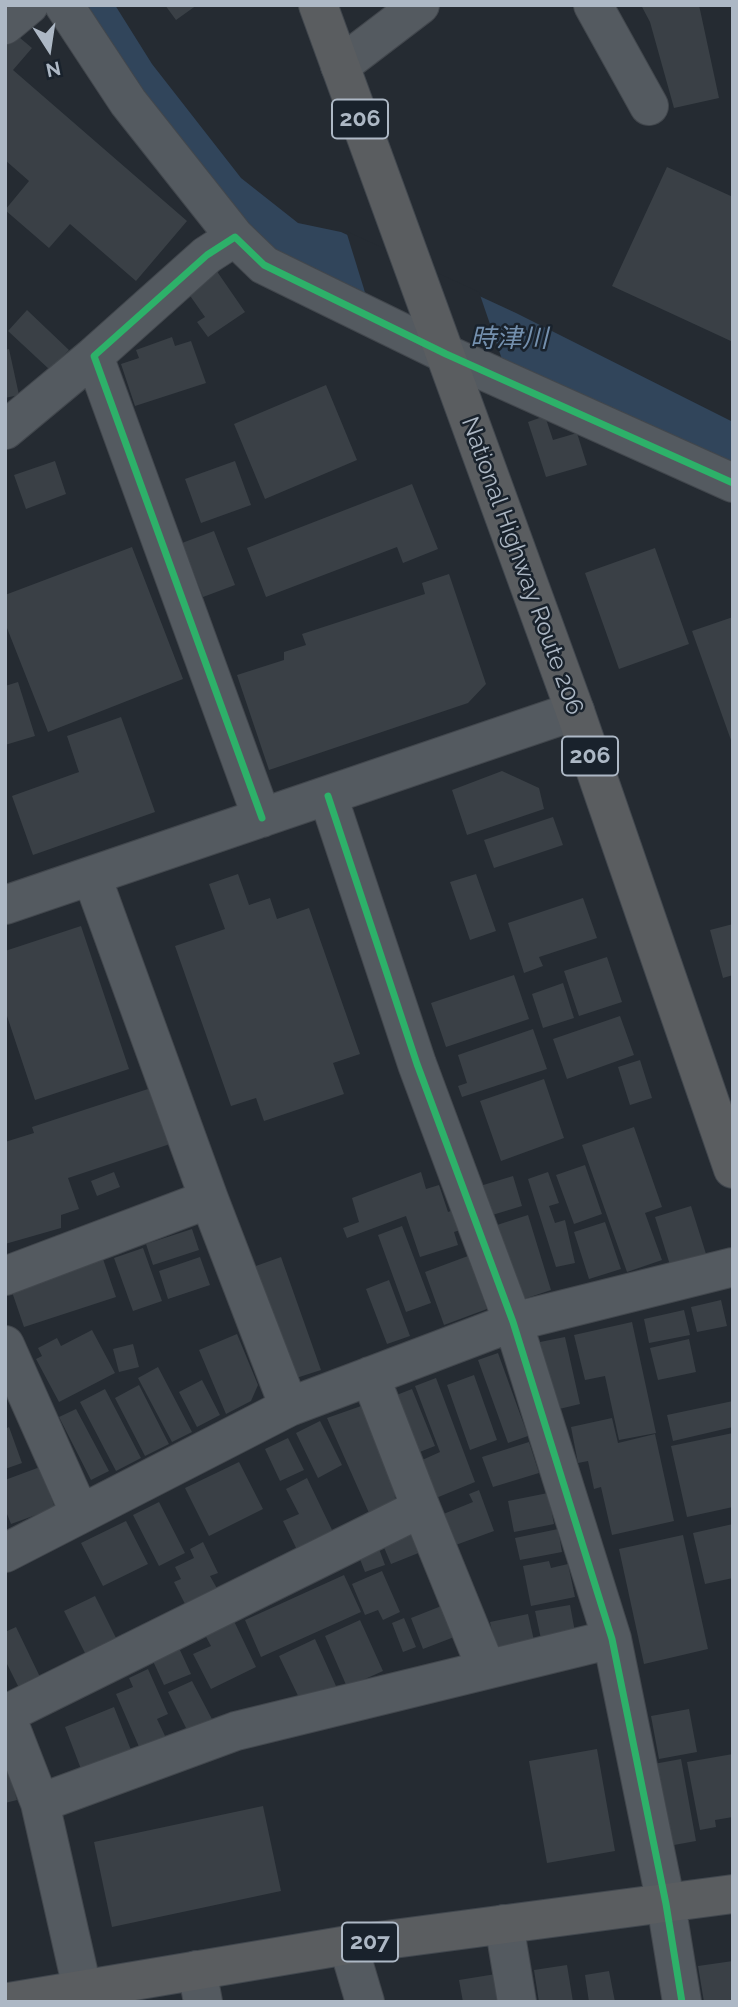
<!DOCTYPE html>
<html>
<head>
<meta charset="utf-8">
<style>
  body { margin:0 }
  #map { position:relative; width:738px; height:2007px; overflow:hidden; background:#252b32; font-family:Raleway,sans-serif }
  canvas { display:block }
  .frame { position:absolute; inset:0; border:7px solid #adb8c5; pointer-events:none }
  .north { position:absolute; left:14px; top:14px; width:70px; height:70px; -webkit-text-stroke:5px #19222c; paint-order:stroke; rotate:168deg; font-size:19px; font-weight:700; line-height:28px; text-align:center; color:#adb8c5 }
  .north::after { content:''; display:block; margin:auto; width:24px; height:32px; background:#adb8c5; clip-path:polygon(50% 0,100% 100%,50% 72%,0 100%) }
</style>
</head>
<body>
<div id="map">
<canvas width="738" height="2007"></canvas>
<div class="frame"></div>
<div class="north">N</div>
</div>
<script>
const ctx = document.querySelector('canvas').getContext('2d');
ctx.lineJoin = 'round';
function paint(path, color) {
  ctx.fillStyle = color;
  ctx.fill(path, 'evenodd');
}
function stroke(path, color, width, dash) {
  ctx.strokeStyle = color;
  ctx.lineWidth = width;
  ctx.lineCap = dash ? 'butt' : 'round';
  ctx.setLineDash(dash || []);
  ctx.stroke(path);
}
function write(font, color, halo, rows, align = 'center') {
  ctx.font = font + ' Raleway,"Noto Sans JP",sans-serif';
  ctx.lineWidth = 5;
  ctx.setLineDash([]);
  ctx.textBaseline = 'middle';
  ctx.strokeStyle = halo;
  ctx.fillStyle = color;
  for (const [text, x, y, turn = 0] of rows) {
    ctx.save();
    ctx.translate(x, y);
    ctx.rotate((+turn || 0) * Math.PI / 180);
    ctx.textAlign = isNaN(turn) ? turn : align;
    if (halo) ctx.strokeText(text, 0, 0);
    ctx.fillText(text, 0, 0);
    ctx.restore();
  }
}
const water = new Path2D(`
  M74,5H115L152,64L241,178L298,223L341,232L516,313L733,422V471L270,254Z`);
const pier = new Path2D(`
  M346,231L479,292L506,371L368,302Z`);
const building = new Path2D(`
  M165,5H197L176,20Z
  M641,5H699L719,98L674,108L650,22Z
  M7,27L32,48L13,70L187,221L136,281L70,224L49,248L5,210L29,181L5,160Z
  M667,167L733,197V342L612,286Z
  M216,270L245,312L208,337L197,322L205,317L186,290Z
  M27,310L69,350L50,370L8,331Z
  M172,337L175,346L191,341L206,383L135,406L121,364L139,358L136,350Z
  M9,349L19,395L5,398V350Z
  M326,385L357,460L265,499L234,424Z
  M545,416L553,440L577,433L587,465L546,477L528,422Z
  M55,461L66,494L26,509L14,475Z
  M235,461L251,505L201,523L185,479Z
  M412,484L438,549L403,563L397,547L266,597L247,548Z
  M214,531L235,585L203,597L182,543Z
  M132,547L183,679L48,732L5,623V595Z
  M655,548L689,644L619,669L585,573Z
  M449,574L486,684L468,703L269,770L237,675L284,660V652L306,645L302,634L425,594L422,583Z
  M733,617V743H732L692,631Z
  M18,682L35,736L5,745V686Z
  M121,717L155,812L33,855L12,796L79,772L67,736Z
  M502,771L539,788L544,809L467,835L452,790Z
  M553,817L563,845L494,868L484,840Z
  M238,874L249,905L270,898L277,919L309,908L360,1054L333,1063L344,1094L264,1121L256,1098L231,1106L175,946L225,929L209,884Z
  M476,874L496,931L470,940L450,882Z
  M583,898L597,938L539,957L543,966L524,973L508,923Z
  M733,924V975L723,978L710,930Z
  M81,926L129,1069L35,1100L5,1010V951Z
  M607,957L622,1002L579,1016L564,971Z
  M514,975L529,1019L446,1047L431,1003Z
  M563,983L574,1018L543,1028L532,994Z
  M620,1016L634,1055L567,1079L553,1039Z
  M533,1029L547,1069L462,1097L458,1086L467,1083L458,1055Z
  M640,1060L652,1098L630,1105L618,1067Z
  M544,1079L564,1138L501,1161L480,1101Z
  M151,1088L170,1144L68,1178L79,1209L61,1215V1228L5,1244V1142L34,1133L32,1127Z
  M634,1127L662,1207L645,1213L662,1260L627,1272L582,1145Z
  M585,1165L602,1214L574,1224L556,1175Z
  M114,1172L120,1187L97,1196L91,1181Z
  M421,1172L426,1189L439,1185L448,1212L454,1210L460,1230L454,1232L458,1245L420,1257L406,1216L347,1238L343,1228L359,1222L352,1198Z
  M548,1172L559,1203L549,1206L555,1223L565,1220L575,1263L556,1267L528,1179Z
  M513,1176L522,1206L489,1216L480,1186Z
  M691,1206L706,1254L670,1265L655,1217Z
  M528,1215L551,1290L521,1300L497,1225Z
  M605,1222L621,1269L589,1279L574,1232Z
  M402,1226L431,1303L406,1312L378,1235Z
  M192,1229L199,1250L153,1265L146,1244Z
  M143,1248L162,1301L133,1311L114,1258Z
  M468,1256L487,1309L444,1325L425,1272Z
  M200,1257L210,1285L168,1299L159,1271Z
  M281,1257L321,1370L293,1379L253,1267Z
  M103,1259L116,1297L24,1327L11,1289Z
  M389,1280L410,1336L387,1344L366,1289Z
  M721,1300L727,1326L697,1332L691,1307Z
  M684,1310L690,1335L649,1343L644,1319Z
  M632,1322L656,1433L619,1440L605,1376L585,1380L574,1335Z
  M92,1330L115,1373L59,1402L36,1359L42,1356L38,1348L57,1338L61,1346Z
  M237,1334L258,1385L251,1401L226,1414L199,1350Z
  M565,1337L580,1404L555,1410L540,1342Z
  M689,1339L696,1372L658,1380L650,1348Z
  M133,1344L139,1367L119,1372L113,1349Z
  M498,1353L528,1436L508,1443L478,1360Z
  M158,1367L192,1432L172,1442L138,1378Z
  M474,1375L497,1440L470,1450L447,1385Z
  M436,1378L475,1482L436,1498L420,1461L440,1452L415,1386Z
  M202,1380L220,1415L197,1427L179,1392Z
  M139,1385L169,1444L145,1456L115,1398Z
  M105,1389L141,1458L116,1471L80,1402Z
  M412,1389L435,1446L417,1453L394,1396Z
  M733,1401V1427L673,1441L667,1415Z
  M364,1405L394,1468L395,1500L369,1513L327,1418Z
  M76,1409L109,1471L91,1480L59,1417Z
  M612,1418L618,1443L655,1434L674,1521L612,1535L601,1487L594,1489L588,1461L578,1463L571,1427Z
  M320,1421L342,1465L318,1478L296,1433Z
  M9,1427L22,1463L5,1469V1429Z
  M733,1433V1507L687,1517L671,1446Z
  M288,1438L304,1470L280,1481L265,1449Z
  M529,1442L539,1473L493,1487L482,1457Z
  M239,1462L263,1509L209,1536L185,1488Z
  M40,1467L55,1508L11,1524L5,1509V1480Z
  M307,1478L333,1532L297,1550L283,1521L299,1514L286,1489Z
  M479,1490L494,1531L453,1546L441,1515L473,1502L469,1494Z
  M548,1493L554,1524L514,1532L508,1501Z
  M159,1502L185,1553L159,1566L133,1515Z
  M126,1521L148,1564L103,1586L81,1543Z
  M733,1524V1578L705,1584L693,1533Z
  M558,1529L562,1552L520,1560L515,1538Z
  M413,1533L421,1552L391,1564L383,1545Z
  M683,1535L708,1649L644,1664L619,1549Z
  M203,1542L218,1573L210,1576L219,1592L187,1608L174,1582L181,1579L175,1567L194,1558L190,1549Z
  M378,1546L385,1565L365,1572L358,1554Z
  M549,1561L551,1568L568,1564L575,1597L531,1606L523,1566Z
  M382,1571L400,1612L383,1620L378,1610L365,1615L352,1584Z
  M344,1575L361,1612L261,1657L245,1620Z
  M95,1596L117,1640L86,1655L64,1611Z
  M449,1603L462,1634L423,1649L411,1618Z
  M570,1605L575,1632L541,1639L535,1611Z
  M528,1614L535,1645L497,1654L490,1622Z
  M404,1618L416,1647L403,1652L392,1623Z
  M233,1619L256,1667L211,1689L193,1654L211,1646L204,1633Z
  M360,1620L383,1671L347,1687L325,1636Z
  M16,1627L40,1677L19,1688L5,1660V1632Z
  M315,1639L336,1686L301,1702L279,1656Z
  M179,1648L191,1674L164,1685L152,1659Z
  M148,1669L168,1714L157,1719L166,1738L140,1749L116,1694L133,1687L129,1678Z
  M192,1681L213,1721L189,1734L168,1692Z
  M114,1707L131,1750L81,1769L65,1727Z
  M689,1709L697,1752L659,1759L651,1716Z
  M597,1749L615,1851L547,1863L529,1761Z
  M733,1754V1817L715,1820L716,1827L700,1830L687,1762Z
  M681,1759L696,1841L663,1847L648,1765Z
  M8,1770L17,1800L5,1803V1771Z
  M263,1806L281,1891L112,1927L94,1842Z
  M733,1961V2002H704L698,1966Z
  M567,1965L573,2002H539L534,1970Z
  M609,1971L615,2002H589L585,1975Z
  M496,1974L500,2002H463L459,1980Z`);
const minor = new Path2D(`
  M64,5L128,102L235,237
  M593,5L649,106
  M5,25L29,5
  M340,66L420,5
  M5,430L94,356
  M328,796L417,1064L513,1322L612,1639L666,1904L682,2002
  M262,818L94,356L207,255L235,237L264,265L446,354L733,483
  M92,877L209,1199L289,1407
  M5,905L575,711
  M5,1276L209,1199
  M5,1345L80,1514
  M370,1376L421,1508
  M5,1553L289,1407L513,1322L733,1267
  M5,1713L40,1803L236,1731L612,1639
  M6,1714L421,1508L486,1668
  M40,1803L82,1988
  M504,1924L517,2002
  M348,1945L365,2002
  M197,1970L203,2002`);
const highway = new Path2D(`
  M318,5L575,711L733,1169
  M9,2002L348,1945L733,1894`);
const cycleway = new Path2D(`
  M328,796L417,1064L513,1322L612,1639L666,1904L682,2002
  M262,818L94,356L207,255L235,237L264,265L446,354L733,483`);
const shields = [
  [360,119,56],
  [590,756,56],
  [370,1942,56]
];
const shieldNames = [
  ["206",360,119],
  ["206",590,756],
  ["207",370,1942]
];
const streetNames = [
  ["National Highway Route 206",522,566,70]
];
const waterNames = [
  ["時津川",509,339]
];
paint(water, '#31455b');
paint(pier, '#252b32');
paint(building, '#3a4046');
stroke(minor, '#42474d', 40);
stroke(highway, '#41474e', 40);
stroke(minor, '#545a60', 38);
stroke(highway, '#5a5d60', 38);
stroke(cycleway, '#2db169', 7);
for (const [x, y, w] of shields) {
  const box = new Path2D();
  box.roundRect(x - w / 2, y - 19.5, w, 39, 5);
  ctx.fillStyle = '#19222c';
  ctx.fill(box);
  stroke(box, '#adb8c5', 2);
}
write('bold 23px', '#adb8c5', null, shieldNames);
write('24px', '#adb8c5', '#19222c', streetNames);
write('italic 26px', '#7490ae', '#19222c', waterNames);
</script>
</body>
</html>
